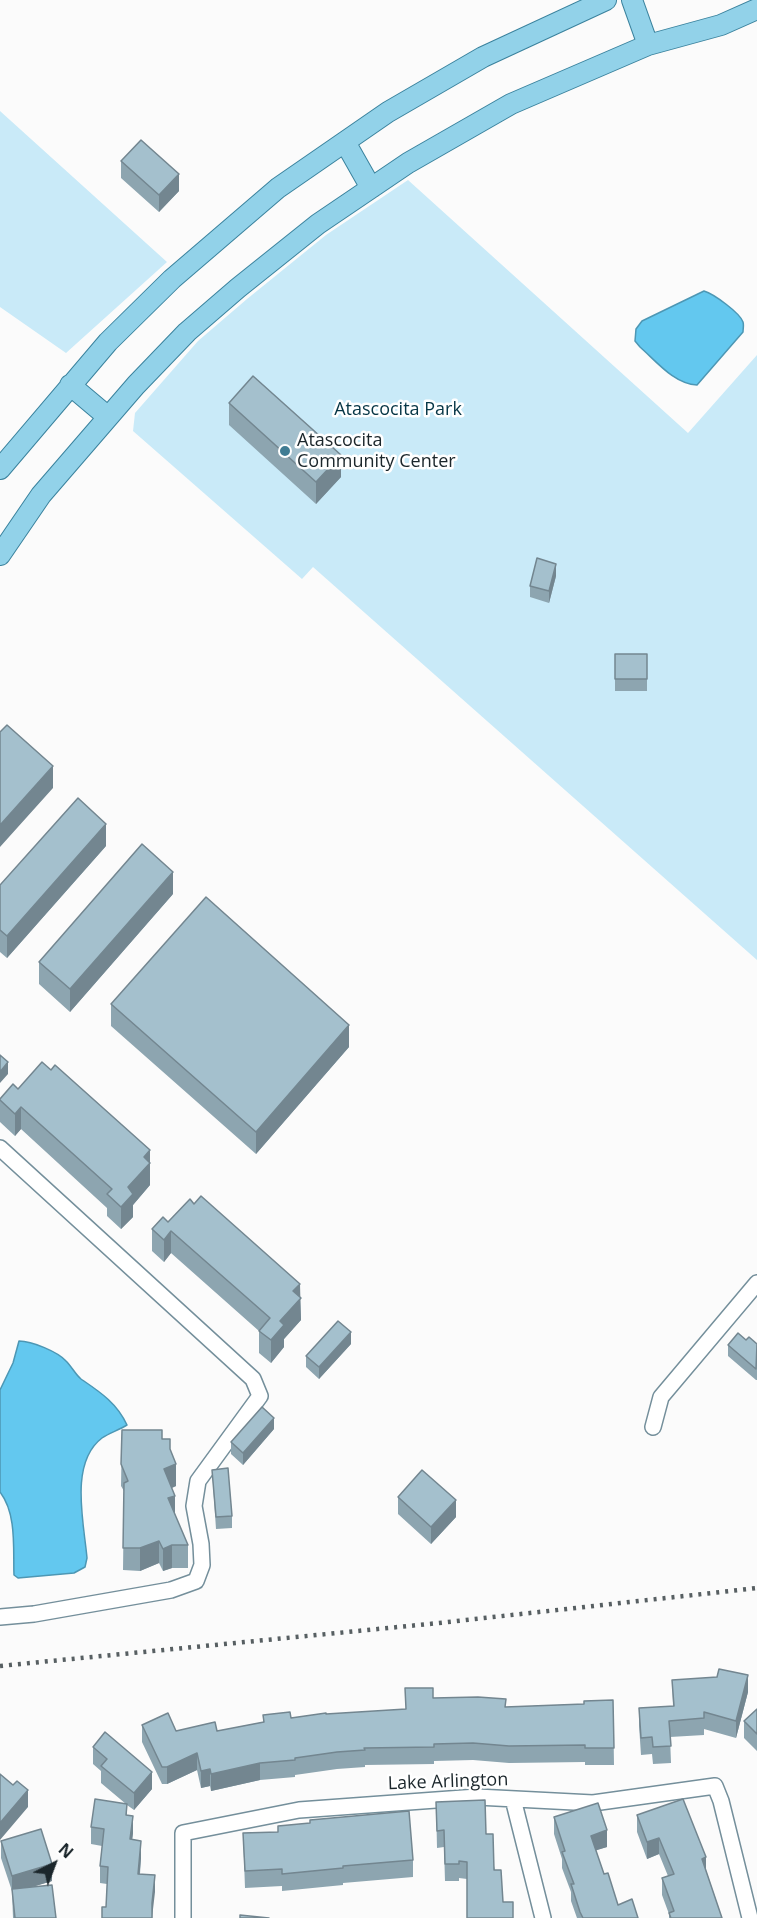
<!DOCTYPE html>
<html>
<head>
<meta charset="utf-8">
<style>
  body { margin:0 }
  #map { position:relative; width:757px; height:1918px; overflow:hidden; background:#fbfbfb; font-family:"Open Sans",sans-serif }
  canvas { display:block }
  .north { position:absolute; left:24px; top:1834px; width:60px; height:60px; -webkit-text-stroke:4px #fff; paint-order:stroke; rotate:42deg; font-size:16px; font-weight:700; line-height:24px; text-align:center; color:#1b262b }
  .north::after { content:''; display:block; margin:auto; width:21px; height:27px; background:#1b262b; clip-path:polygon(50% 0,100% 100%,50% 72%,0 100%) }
</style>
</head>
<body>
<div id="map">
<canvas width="757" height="1918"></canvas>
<div class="north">N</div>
</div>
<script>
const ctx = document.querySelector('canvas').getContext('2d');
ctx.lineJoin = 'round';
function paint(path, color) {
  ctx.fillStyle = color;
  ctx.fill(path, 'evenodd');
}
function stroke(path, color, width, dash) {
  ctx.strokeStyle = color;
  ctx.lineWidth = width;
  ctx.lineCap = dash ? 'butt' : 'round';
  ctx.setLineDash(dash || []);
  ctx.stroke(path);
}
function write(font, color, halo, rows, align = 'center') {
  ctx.font = font + ' "Open Sans",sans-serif';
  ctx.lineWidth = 5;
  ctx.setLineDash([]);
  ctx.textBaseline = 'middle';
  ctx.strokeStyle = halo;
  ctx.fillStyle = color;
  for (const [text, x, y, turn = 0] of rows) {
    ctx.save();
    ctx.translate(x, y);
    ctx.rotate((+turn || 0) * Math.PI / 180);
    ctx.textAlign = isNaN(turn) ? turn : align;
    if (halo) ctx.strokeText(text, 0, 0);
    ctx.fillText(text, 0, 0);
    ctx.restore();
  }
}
const green = new Path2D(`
  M0,111L167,262L66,353L0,307Z
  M408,180L688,433L757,355V960L313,567L302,579L133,431L135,413L198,341L247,299L326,235Z`);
const water = new Path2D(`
  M704,291C714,294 740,313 743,322C744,325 743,329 743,332L697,385C674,384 656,361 640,347L635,341L636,329L642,321Z
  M19,1341C32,1341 58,1352 66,1361C72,1367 75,1374 81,1379C100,1392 117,1403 127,1425C119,1430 109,1433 102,1438C69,1463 84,1523 87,1558L85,1567L74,1573L18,1578L14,1575C13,1549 17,1514 0,1492V1390L13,1363Z`);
const minor = new Path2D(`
  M0,1148L253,1379L260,1396L198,1481L194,1506L201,1544L202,1565L196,1581L171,1590L34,1614L0,1617
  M653,1427L661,1397L757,1283
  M513,1799L543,1918
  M183,1918V1833L299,1810L477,1797L593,1803L715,1786L721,1801L750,1918`);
const major = new Path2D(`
  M632,0L648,45
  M345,142L371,188
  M70,385L108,417
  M0,469L108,342L172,279L278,188L388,112L483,57L606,0
  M0,555L41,495L136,385L187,332L238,288L318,224L408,163L511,104L648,45L721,25L757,9`);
const rail = new Path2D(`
  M0,1666L439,1623L757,1588`);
const wall = new Path2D(`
  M121,161L179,191L159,212L121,178Z
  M229,403L341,477L316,504L229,425Z
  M556,576L549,603L530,597V586Z
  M615,654H647V691H615Z
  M106,846L7,958L0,952V885Z
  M173,894L70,1012L39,984V962Z
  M111,1004L349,1047L256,1154L111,1026Z
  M51,1070L150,1150V1185L133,1205V1217L121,1229L107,1216V1208L21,1129L15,1136L0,1122V1099Z
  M168,1222L300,1297L301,1320L284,1339V1347L271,1363L259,1353V1331L171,1253L164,1262L152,1251V1229Z
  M351,1344L319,1379L306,1367V1356Z
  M757,1344V1380H756L728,1356V1345Z
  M274,1429L243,1465L231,1454V1442Z
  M122,1430L162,1439L170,1449L176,1486L172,1488L175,1515L188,1545V1568H172L163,1571L159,1563L140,1571L123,1570L124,1491L121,1486Z
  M212,1470L232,1516V1528L216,1529Z
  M398,1497L456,1517L431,1544L398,1514Z
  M672,1680L748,1692L736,1738L704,1729V1735L670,1737L671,1763L653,1764L652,1754L641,1755L639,1725V1708L673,1706Z
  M433,1698L506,1707L584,1704L613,1700L614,1765H585V1762L509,1763L473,1760L434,1761V1764L365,1765V1767L337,1769L295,1775V1777L260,1780L211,1791L210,1786L201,1788L197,1770L167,1784H162L142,1742V1725L176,1731H217L263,1722V1715L291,1718L405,1709Z
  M757,1709V1751L744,1738V1721Z
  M93,1747L152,1789L134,1810L127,1805V1815L133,1833L132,1840L141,1858L140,1874L155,1892L106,1907L107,1884L100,1883V1866L102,1846L91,1844V1827L126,1804L101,1783V1771L93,1764Z
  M436,1802L486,1834L503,1902L513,1918L467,1879L459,1878V1881H445L444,1847L437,1848Z
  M637,1815L706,1870L722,1918H669V1914L662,1895V1878L668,1876L659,1854L647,1859L637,1832Z
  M554,1817L607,1847L596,1850L604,1874L618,1905L638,1918H577L571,1901V1892L562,1868V1859L554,1834Z
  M278,1826L413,1860V1877L343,1883V1885L282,1891V1886L245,1888L243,1833L278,1832Z
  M1,1841L52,1881L32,1887L56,1918H13L12,1891L1,1858Z`);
const shadedWall = new Path2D(`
  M179,174V191L159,212V195Z
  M341,455V477L316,504V482Z
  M556,564V576L549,603V591Z
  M53,766V788L0,847V825Z
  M106,824V846L7,958V936Z
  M173,872V894L70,1012V989Z
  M349,1025V1047L256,1154V1132Z
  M8,1062V1074L0,1083V1072Z
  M21,1107V1129L15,1136V1114Z
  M150,1150V1185L133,1205V1217L121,1229V1207L128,1187L144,1157Z
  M171,1231V1253L164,1262V1240Z
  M300,1284L301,1320L284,1339V1347L271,1363V1340L293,1291Z
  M351,1332V1344L319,1379V1367Z
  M274,1418V1429L243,1465V1453Z
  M170,1462L176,1464V1486L164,1491V1469Z
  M175,1496V1518L168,1498Z
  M456,1500V1517L431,1544V1527Z
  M159,1541V1563L140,1571V1548Z
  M172,1545V1568L163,1571V1549Z
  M748,1675V1692L736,1738V1721Z
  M197,1753V1770L167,1784V1767Z
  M260,1763V1780L211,1791V1774Z
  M210,1769V1786L201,1788V1771Z
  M152,1772V1789L134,1810V1793Z
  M28,1790V1807L0,1840V1823Z
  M133,1816V1833L130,1856V1839Z
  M607,1830V1847L591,1852V1836Z
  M659,1838V1854L647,1859V1842Z
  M141,1841V1858L138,1891V1874Z
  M706,1857V1874L702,1859Z
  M52,1864V1881L12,1893V1876Z
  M155,1875V1892L152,1918V1903Z`);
const building = new Path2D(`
  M141,140L179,174L159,195L121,161Z
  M253,376L341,455L316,482L229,403Z
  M537,558L556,564L549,591L530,586Z
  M615,654H647V679H615Z
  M7,725L53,766L0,825V732Z
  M78,798L106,824L7,936L0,930V885Z
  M142,844L173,872L70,989L39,962Z
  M206,897L349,1025L256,1132L111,1004Z
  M0,1055L8,1062L0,1072Z
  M42,1062L51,1070L55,1065L150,1150L144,1157L150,1163L128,1187L133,1194L121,1207L107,1194L112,1189L21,1107L15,1114L0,1100V1099L13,1084L18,1089Z
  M201,1196L300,1284L293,1291L301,1298L280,1321L284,1325L271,1340L259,1331L270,1318L171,1231L164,1240L152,1229L163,1217L168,1222L190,1199L194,1204Z
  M338,1321L351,1332L319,1367L306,1356Z
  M738,1333L746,1340L749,1337L757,1344L756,1369L728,1345Z
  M262,1407L274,1418L243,1453L231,1442Z
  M122,1430H162V1439H170V1449L176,1464L164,1469L175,1496L168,1498L188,1545H172L163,1549L159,1541L140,1548H123L124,1483L128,1481L121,1464Z
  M228,1468L232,1516L216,1517L212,1470Z
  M422,1470L456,1500L431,1527L398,1497Z
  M719,1669L748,1675L736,1721L704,1712V1718L669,1721L671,1746L653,1747L652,1737L641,1738L639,1708L674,1706L672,1680L717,1677Z
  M405,1688H433V1698L478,1697L506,1699L505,1707L584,1704V1701L613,1700L614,1748H585V1745L509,1746L473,1743L434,1744V1747L364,1748L365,1750L337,1752L295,1758V1760L260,1763L211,1774L210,1769L201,1771L197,1753L167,1767H162L142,1725L168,1713L176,1731L215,1722L217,1731L264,1722L263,1715L290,1712L291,1718L326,1713V1714L406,1709Z
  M757,1709V1734L744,1721Z
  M105,1732L152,1772L134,1793L101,1766L107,1759L93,1747Z
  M0,1774L13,1785L17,1781L28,1790L0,1823Z
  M95,1799L127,1804L126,1815L133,1816L130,1839L141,1841L138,1874L155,1875L152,1903V1918H102V1907H106L108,1867L100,1866L104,1829L91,1827Z
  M683,1799L706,1857L702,1859L722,1918H671L669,1913L674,1911L662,1878L674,1874L659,1838L647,1842L637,1815Z
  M485,1800L486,1834H493L494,1870H501L503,1902H513V1918H467V1862L459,1861V1864H445L444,1830L437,1831L436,1802Z
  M598,1803L607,1830L591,1836L604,1874L608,1873L618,1905L632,1899L638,1918H583L580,1912L571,1884H574L562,1852L565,1851L554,1817Z
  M409,1811L413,1860L343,1866V1868L282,1874V1869L245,1871L243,1833L278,1832V1826L310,1823V1820Z
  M41,1829L52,1864L12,1876L1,1841Z
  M52,1885L56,1918H15L12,1889Z
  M240,1915L269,1918H240Z`);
const markers = [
  [285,451,6,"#407c93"]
];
const parkNames = [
  ["Atascocita Park",398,410]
];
const poiNames = [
  ["Atascocita",297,441],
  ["Community Center",297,462]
];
const streetNames = [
  ["Lake Arlington",448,1782,-2]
];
paint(green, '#c9eaf8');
paint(water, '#63c8ef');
stroke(water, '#4d97b4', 1.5);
stroke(minor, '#748f9b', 18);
stroke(major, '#3a829d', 22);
stroke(minor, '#fff', 15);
stroke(major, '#92d2e9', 20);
stroke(rail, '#575f62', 4.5, [3, 6]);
paint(wall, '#8da5b0');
paint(shadedWall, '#738690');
paint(building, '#a4c0cd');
stroke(building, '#738690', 1.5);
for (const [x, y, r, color] of markers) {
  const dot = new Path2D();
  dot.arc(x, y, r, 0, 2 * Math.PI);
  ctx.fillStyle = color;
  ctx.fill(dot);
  stroke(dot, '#fff', 2);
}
write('18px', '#063646', '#fff', parkNames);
write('18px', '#1b262b', '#fff', poiNames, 'left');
write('18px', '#1b262b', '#fff', streetNames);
</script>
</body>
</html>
